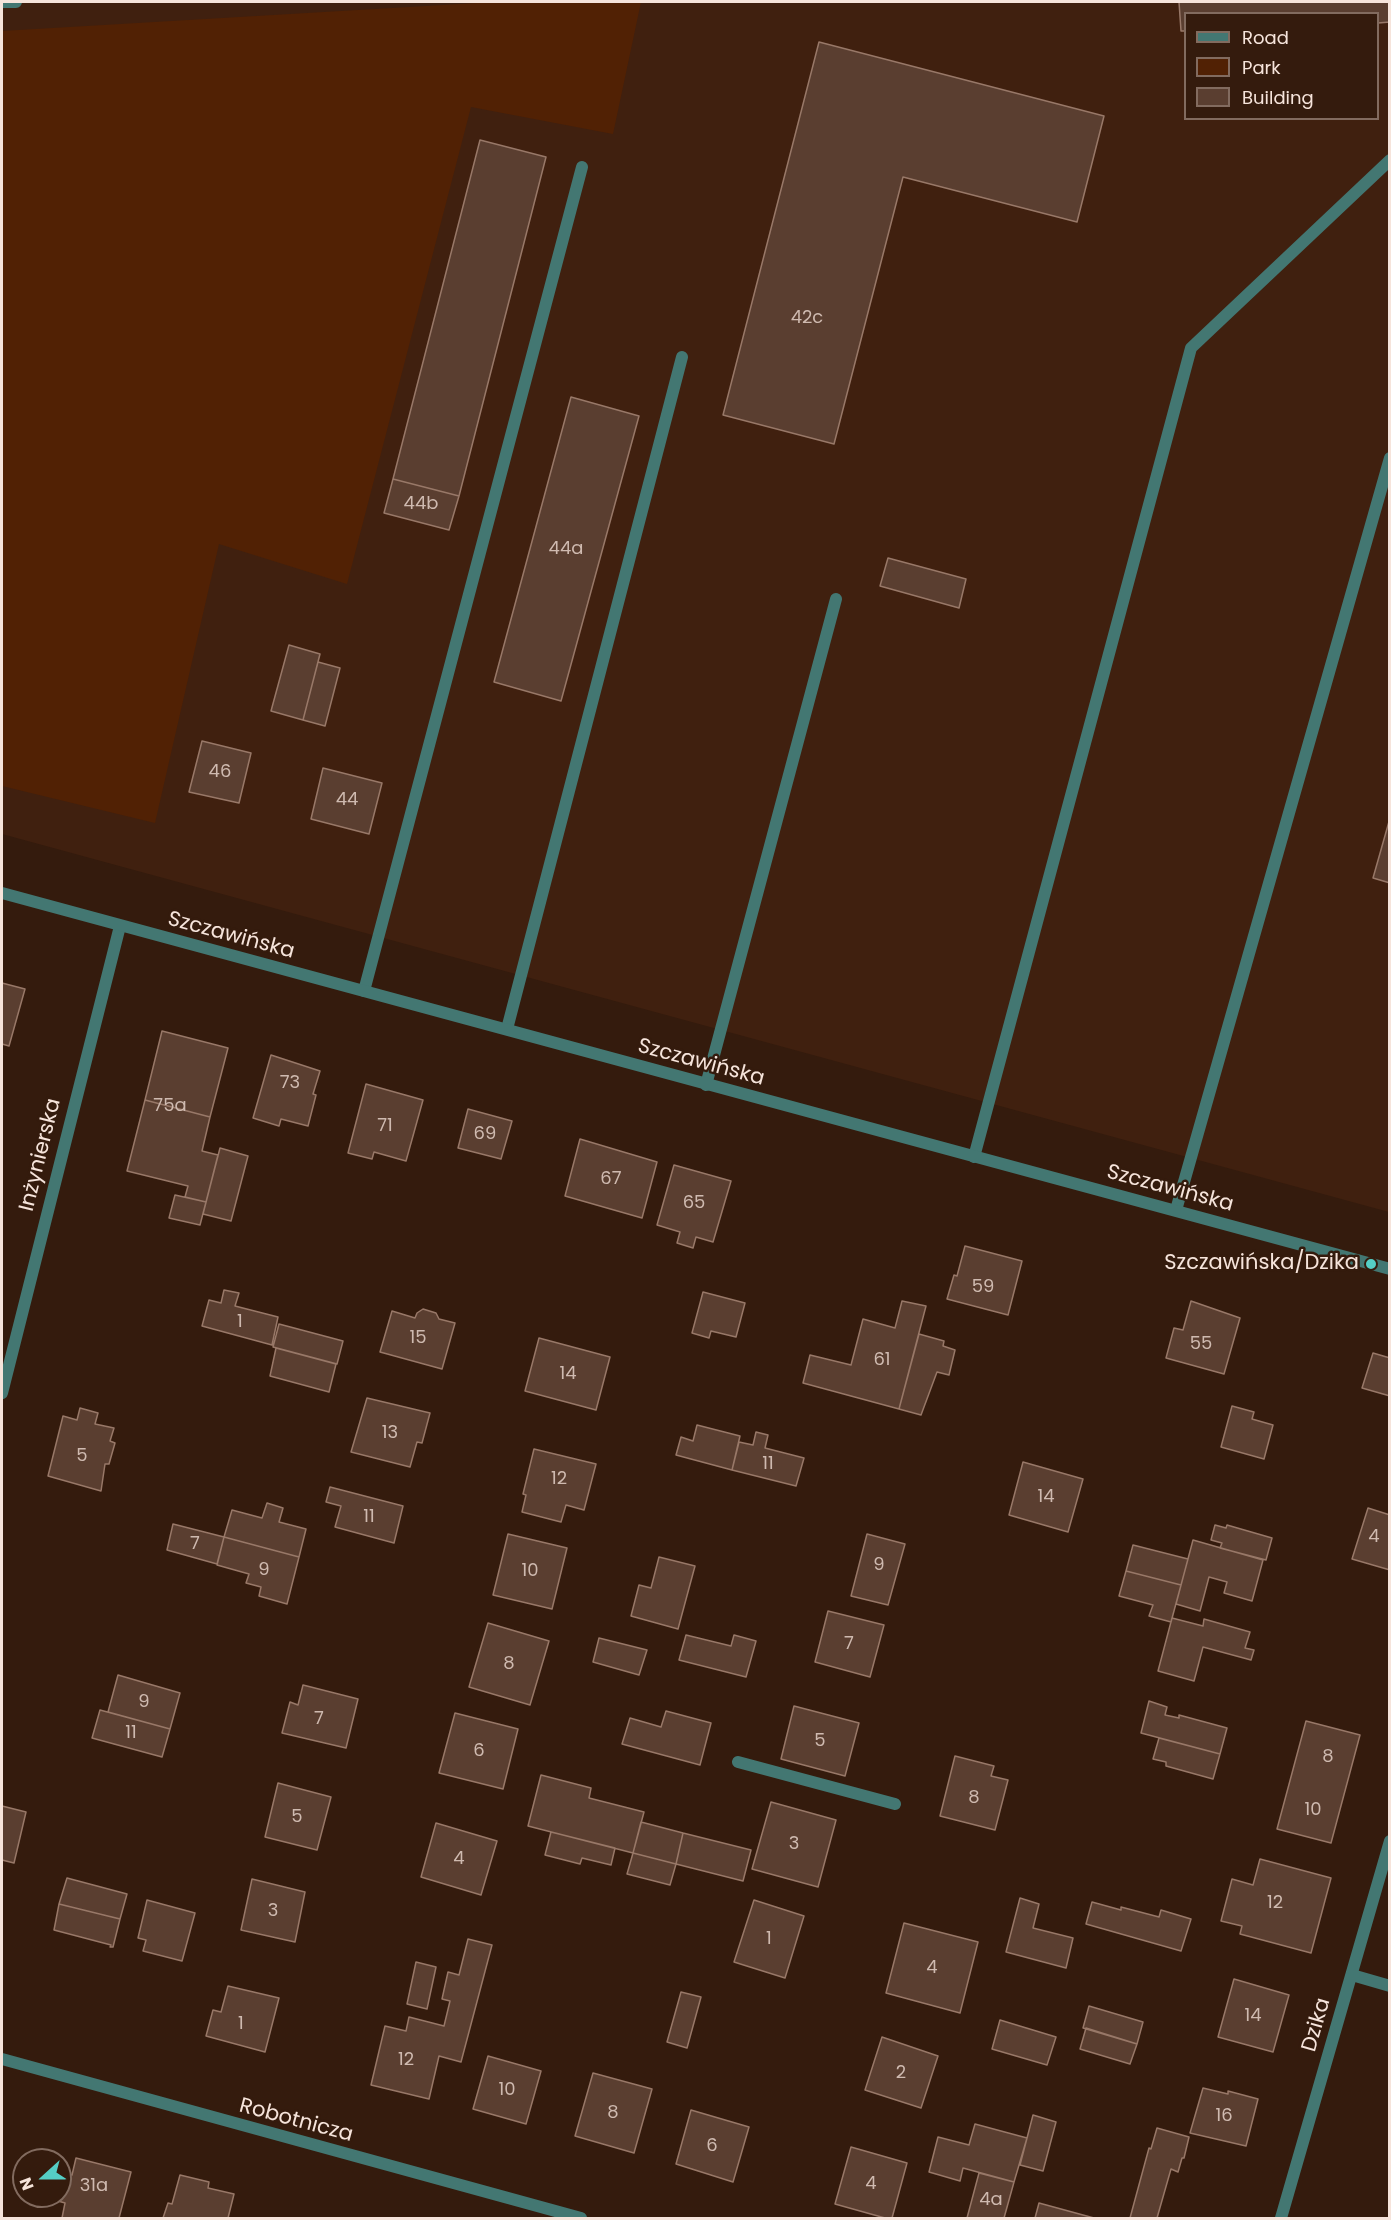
<!DOCTYPE html>
<html>
<head>
<meta charset="utf-8">
<style>
  body { margin:0 }
  #map { position:relative; width:1391px; height:2220px; overflow:hidden; background:#341b0d; font-family:Poppins,sans-serif }
  canvas { display:block }
  .frame { position:absolute; inset:0; border:3px solid #f6e4db; pointer-events:none }
  .legend { position:absolute; left:1184px; top:12px; width:195px; height:108px; box-sizing:border-box; background:#341b0d; border:2px solid #826b5f; margin:0; padding:8px 10px; list-style:none; font-size:18px; color:#f6e4db }
  .legend li { display:flex; align-items:center; gap:12px; height:30px }
  .legend b { width:30px; border:2px solid #826b5f }
  .north { position:absolute; left:12px; top:2148px; width:60px; height:60px; box-sizing:border-box; background:#341b0d; border:2px solid #826b5f; border-radius:50%; rotate:249deg; font-size:16px; font-weight:700; line-height:24px; text-align:center; color:#f6e4db }
  .north::after { content:''; display:block; margin:auto; width:21px; height:27px; background:#55cec5; clip-path:polygon(50% 0,100% 100%,50% 72%,0 100%) }
</style>
</head>
<body>
<div id="map">
<canvas width="1391" height="2220"></canvas>
<div class="frame"></div>
<ul class="legend">
<li><b style="height:8px;background:#437772"></b>Road</li>
<li><b style="height:16px;background:#512104"></b>Park</li>
<li><b style="height:16px;background:#5a3e30"></b>Building</li>
</ul>
<div class="north">N</div>
</div>
<script>
const ctx = document.querySelector('canvas').getContext('2d');
ctx.lineJoin = 'round';
function paint(path, color) {
  ctx.fillStyle = color;
  ctx.fill(path, 'evenodd');
}
function stroke(path, color, width, dash) {
  ctx.strokeStyle = color;
  ctx.lineWidth = width;
  ctx.lineCap = dash ? 'butt' : 'round';
  ctx.setLineDash(dash || []);
  ctx.stroke(path);
}
function write(font, color, halo, rows, align = 'center') {
  ctx.font = font + ' Poppins,sans-serif';
  ctx.lineWidth = 5;
  ctx.setLineDash([]);
  ctx.textBaseline = 'middle';
  ctx.strokeStyle = halo;
  ctx.fillStyle = color;
  for (const [text, x, y, turn = 0] of rows) {
    ctx.save();
    ctx.translate(x, y);
    ctx.rotate((+turn || 0) * Math.PI / 180);
    ctx.textAlign = isNaN(turn) ? turn : align;
    if (halo) ctx.strokeText(text, 0, 0);
    ctx.fillText(text, 0, 0);
    ctx.restore();
  }
}
const built = new Path2D(`
  M2,2H1389V1212L2,834ZM1186,14H1378V118H1186Z`);
const green = new Path2D(`
  M494,2H641L613,134L471,107L347,584L219,544L155,823L2,786V31Z`);
const building = new Path2D(`
  M1179,2H1390V22L1378,23V14H1186V31H1181Z
  M819,42L1104,116L1077,222L903,177L834,444L723,415Z
  M480,140L546,157L459,496L393,479Z
  M571,397L639,416L561,701L494,682Z
  M393,479L459,496L449,530L384,513Z
  M888,558L966,579L959,608L880,586Z
  M289,645L320,654L303,720L271,711Z
  M318,662L340,668L325,726L303,720Z
  M202,741L251,753L239,803L189,792Z
  M323,768L382,783L369,834L311,819Z
  M1390,818V883L1373,878Z
  M2,983L25,989L9,1046L2,1044Z
  M162,1031L228,1048L210,1117L145,1100Z
  M271,1055L320,1071L313,1094L316,1095L308,1126L281,1119L279,1126L253,1118Z
  M366,1084L423,1100L406,1161L374,1152L372,1159L348,1153Z
  M145,1100L210,1117L202,1151L218,1155L206,1202L185,1197L188,1186L127,1171Z
  M468,1109L512,1121L501,1159L458,1148Z
  M580,1139L657,1162L642,1218L565,1196Z
  M220,1148L248,1156L231,1221L203,1214Z
  M674,1165L731,1181L713,1242L696,1237L693,1248L677,1243L680,1232L657,1225Z
  M175,1195L206,1202L200,1225L169,1218Z
  M965,1246L1022,1261L1008,1315L947,1299L954,1275L957,1276Z
  M224,1290L239,1293L235,1306L278,1317L272,1345L202,1326L209,1300L221,1303Z
  M703,1292L745,1303L736,1337L711,1331L709,1338L692,1333Z
  M902,1301L926,1306L899,1409L803,1383L810,1355L851,1365L863,1319L895,1328Z
  M1191,1301L1240,1318L1224,1374L1166,1358L1174,1328L1183,1330Z
  M423,1309L436,1313L439,1319L455,1323L442,1369L380,1352L392,1311L415,1318L417,1313Z
  M279,1324L343,1341L337,1364L273,1347Z
  M919,1334L944,1341L943,1346L955,1350L949,1375L937,1372L921,1415L899,1409Z
  M539,1338L610,1357L596,1410L525,1391Z
  M276,1348L336,1364L329,1392L270,1376Z
  M1373,1353L1390,1358V1396L1362,1388Z
  M367,1398L430,1413L422,1443L417,1442L410,1467L351,1452Z
  M1232,1406L1254,1412L1252,1419L1273,1425L1264,1459L1221,1447Z
  M80,1408L98,1413L95,1424L114,1428L110,1441L115,1443L109,1464H105L101,1491L48,1476L63,1416L77,1420Z
  M697,1425L740,1436L732,1470L676,1455L681,1437L693,1441Z
  M756,1432L768,1435L765,1448L804,1458L796,1486L732,1470L739,1442L753,1445Z
  M534,1449L596,1464L584,1510L566,1505L561,1522L522,1512L526,1495L523,1494Z
  M1023,1462L1083,1479L1068,1532L1009,1515Z
  M330,1487L403,1506L394,1543L335,1527L341,1506L326,1502Z
  M267,1503L283,1508L279,1522L306,1529L299,1557L224,1537L232,1510L262,1518Z
  M1368,1508L1390,1515V1570L1352,1559Z
  M173,1524L224,1537L217,1564L167,1550Z
  M1215,1525L1226,1528L1227,1525L1272,1538L1266,1560L1220,1548L1222,1543L1211,1540Z
  M508,1534L567,1548L552,1609L493,1595Z
  M867,1534L905,1544L888,1605L851,1596Z
  M224,1537L299,1557L287,1604L259,1596L261,1587L246,1583L249,1574L217,1565Z
  M1193,1540L1263,1560L1252,1601L1224,1593L1227,1582L1209,1577L1200,1611L1176,1604Z
  M1133,1545L1188,1559L1181,1585L1126,1571Z
  M659,1557L695,1566L678,1629L631,1616L639,1585L651,1588Z
  M1126,1571L1181,1585L1171,1622L1149,1616L1153,1605L1119,1596Z
  M828,1611L884,1625L870,1677L815,1662Z
  M1172,1618L1203,1626L1204,1619L1250,1632L1245,1648L1254,1650L1251,1660L1203,1647L1194,1681L1158,1671Z
  M488,1623L549,1641L530,1705L469,1687Z
  M686,1635L731,1646L734,1635L756,1641L746,1677L679,1660Z
  M599,1638L647,1650L639,1675L593,1662Z
  M118,1675L180,1693L170,1729L108,1712Z
  M303,1685L358,1699L346,1748L282,1733L290,1702L298,1705Z
  M1149,1701L1167,1707L1165,1715L1179,1718V1715L1227,1728L1220,1754L1141,1733Z
  M794,1706L859,1723L845,1776L781,1759Z
  M100,1710L170,1729L162,1757L92,1738Z
  M666,1711L711,1723L700,1765L622,1744L630,1718L661,1727Z
  M455,1713L518,1729L503,1789L439,1773Z
  M1306,1721L1360,1735L1331,1843L1277,1829Z
  M1159,1738L1220,1754L1213,1779L1166,1766V1762L1153,1759Z
  M955,1756L994,1766L991,1776L1008,1780L995,1830L940,1816Z
  M541,1775L591,1788L589,1798L644,1812L633,1853L528,1826Z
  M278,1783L331,1797L317,1850L265,1837Z
  M771,1802L836,1820L818,1887L752,1869Z
  M2,1806L26,1812L14,1863L2,1860Z
  M641,1822L683,1833L676,1864L633,1853Z
  M436,1823L497,1841L481,1895L421,1877Z
  M551,1832L615,1848L611,1865L582,1858L580,1864L545,1855Z
  M683,1833L751,1850L743,1881L676,1864Z
  M633,1853L676,1864L670,1885L627,1874Z
  M1260,1859L1331,1878L1311,1953L1240,1934L1242,1926L1221,1921L1232,1879L1253,1885Z
  M67,1878L127,1894L120,1919L59,1904Z
  M252,1879L305,1892L295,1942L241,1930Z
  M1020,1898L1039,1904L1033,1928L1073,1938L1066,1968L1006,1952Z
  M147,1900L195,1913L182,1961L143,1951L146,1940L138,1938Z
  M754,1900L804,1916L785,1978L734,1962Z
  M1092,1902L1121,1910V1907L1159,1917L1161,1910L1191,1919L1181,1951L1086,1924Z
  M59,1904L120,1919L113,1947H110L111,1945L54,1930Z
  M904,1923L978,1942L960,2013L886,1993Z
  M468,1939L492,1945L461,2062L439,2056L429,2099L371,2085L385,2026L406,2031L409,2017L444,2026L450,2001L442,1999L448,1972L459,1975Z
  M416,1962L436,1967L427,2009L407,2004Z
  M1234,1979L1289,1995L1273,2052L1218,2037Z
  M228,1986L279,1998L265,2052L206,2036L213,2010L221,2012Z
  M681,1992L701,1997L687,2048L667,2042Z
  M1089,2006L1143,2022L1137,2044L1083,2028Z
  M1000,2020L1056,2037L1047,2065L992,2049Z
  M1086,2028L1137,2044L1130,2064L1080,2049Z
  M882,2037L938,2056L921,2108L865,2090Z
  M488,2056L541,2071L526,2124L473,2109Z
  M593,2073L652,2089L634,2153L575,2136Z
  M1203,2088L1228,2094V2091L1258,2099L1246,2146L1190,2133Z
  M691,2110L749,2127L733,2182L676,2164Z
  M1033,2115L1056,2122L1043,2171L1020,2165Z
  M975,2124L1027,2138L1014,2182L963,2168L960,2181L929,2172L938,2137L969,2145Z
  M1157,2128L1189,2137L1184,2158H1182L1178,2172L1171,2169L1157,2218H1130L1149,2148L1151,2149Z
  M851,2147L907,2163L892,2218H885L835,2204Z
  M76,2158L131,2172L119,2218H62L65,2203L51,2199L52,2196H60V2172L72,2175Z
  M979,2173L1014,2182L1004,2218H967Z
  M180,2175L209,2182L208,2188L234,2194L228,2218H163L168,2203L172,2204Z
  M1039,2203L1094,2218H1035Z`);
const service = new Path2D(`
  M2,2H16
  M364,991L582,167
  M507,1029L682,357
  M706,1085L836,599
  M974,1157L1191,348L1390,160
  M1176,1210L1390,458
  M738,1762L895,1804`);
const minor = new Path2D(`
  M2,1393L120,926
  M1352,1975L1390,1986
  M2,2059L581,2218
  M1281,2218L1390,1841`);
const tertiary = new Path2D(`
  M2,893L1390,1269`);
const markers = [
  [1371,1264,6,"#55cec5"]
];
const numberNames = [
  ["42c",807,318],
  ["44b",421,504],
  ["44a",566,549],
  ["46",220,772],
  ["44",347,800],
  ["73",290,1083],
  ["75a",170,1106],
  ["71",385,1126],
  ["69",485,1134],
  ["67",611,1179],
  ["65",694,1203],
  ["59",983,1287],
  ["1",240,1322],
  ["15",418,1338],
  ["55",1201,1344],
  ["61",882,1360],
  ["14",568,1374],
  ["13",390,1433],
  ["5",82,1456],
  ["11",768,1464],
  ["12",559,1479],
  ["14",1046,1497],
  ["11",369,1517],
  ["4",1374,1537],
  ["7",195,1544],
  ["9",879,1565],
  ["9",264,1570],
  ["10",530,1571],
  ["7",849,1644],
  ["8",509,1664],
  ["9",144,1702],
  ["7",319,1719],
  ["11",131,1733],
  ["5",820,1741],
  ["6",479,1751],
  ["8",1328,1757],
  ["8",974,1798],
  ["10",1313,1810],
  ["5",297,1817],
  ["3",794,1844],
  ["4",459,1859],
  ["12",1275,1903],
  ["3",273,1911],
  ["1",769,1939],
  ["4",932,1968],
  ["14",1253,2016],
  ["1",241,2024],
  ["12",406,2060],
  ["2",901,2073],
  ["10",507,2090],
  ["8",613,2113],
  ["16",1224,2116],
  ["6",712,2146],
  ["4",871,2184],
  ["31a",94,2186],
  ["4a",991,2200]
];
const streetNames = [
  ["Szczawińska",231,936,15],
  ["Szczawińska",701,1063,15],
  ["Inżynierska",41,1155,-76],
  ["Szczawińska",1170,1189,15],
  ["Dzika",1317,2025,-74],
  ["Robotnicza",296,2121,15]
];
const poiNames = [
  ["Szczawińska/Dzika",1359,1264]
];
paint(built, '#40200f');
paint(green, '#512104');
paint(building, '#5a3e30');
stroke(building, '#987868', 1.5);
stroke(service, '#437772', 12);
stroke(minor, '#437772', 12);
stroke(tertiary, '#437772', 12);
for (const [x, y, r, color] of markers) {
  const dot = new Path2D();
  dot.arc(x, y, r, 0, 2 * Math.PI);
  ctx.fillStyle = color;
  ctx.fill(dot);
  stroke(dot, '#341b0d', 2);
}
write('18px', '#cfbab0', null, numberNames);
write('21px', '#f6e4db', '#341b0d', streetNames);
write('21px', '#f6e4db', '#341b0d', poiNames, 'right');
</script>
</body>
</html>
